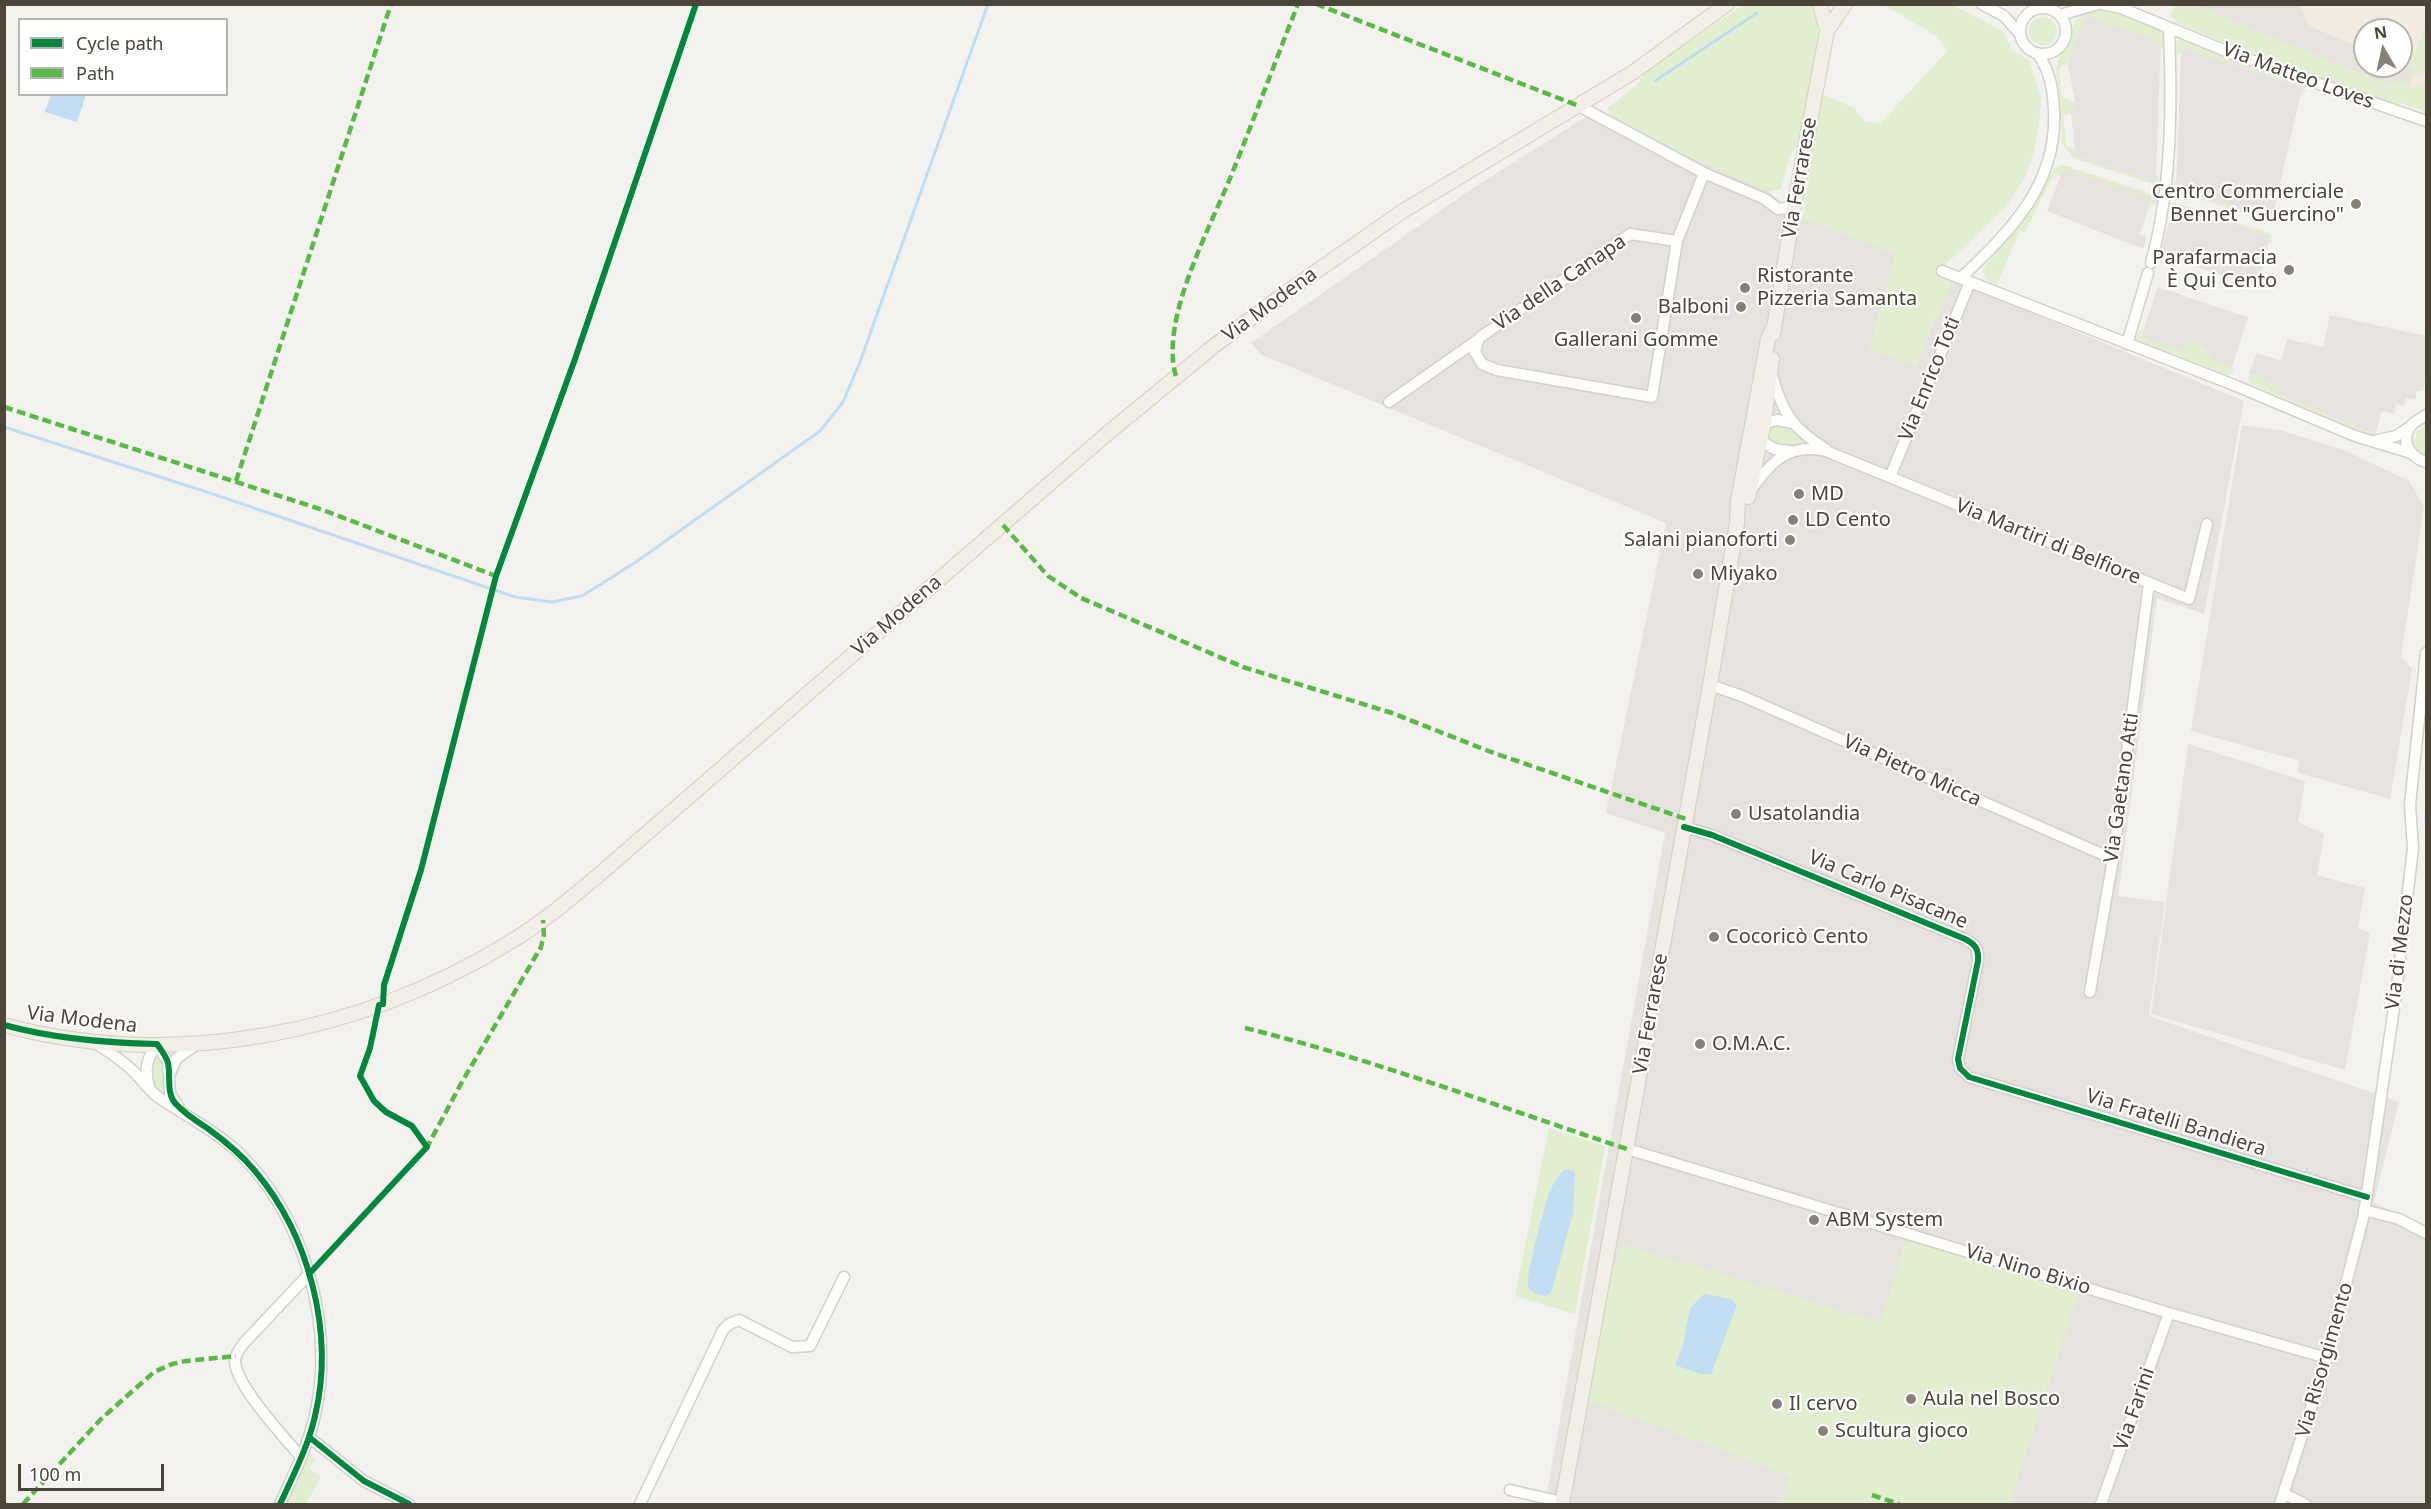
<!DOCTYPE html>
<html>
<head>
<meta charset="utf-8">
<style>
  body { margin:0 }
  #map { position:relative; width:2431px; height:1509px; overflow:hidden; background:#f4f2ee; font-family:"Noto Sans",sans-serif }
  canvas { display:block }
  .frame { position:absolute; inset:0; border:6px solid #4b4439; pointer-events:none }
  .legend { position:absolute; left:18px; top:18px; width:210px; height:78px; box-sizing:border-box; background:#fff; border:2px solid #b7b4b0; margin:0; padding:8px 10px; list-style:none; font-size:18px; color:#4b4439 }
  .legend li { display:flex; align-items:center; gap:12px; height:30px }
  .legend b { width:30px; border:2px solid #b7b4b0 }
  .north { position:absolute; left:2353px; top:18px; width:60px; height:60px; box-sizing:border-box; background:#fff; border:2px solid #b7b4b0; border-radius:50%; rotate:351deg; font-size:16px; font-weight:700; line-height:24px; text-align:center; color:#4b4439 }
  .north::after { content:''; display:block; margin:auto; width:21px; height:27px; background:#868178; clip-path:polygon(50% 0,100% 100%,50% 72%,0 100%) }
  .scale { position:absolute; left:18px; top:1464px; width:146px; height:27px; box-sizing:border-box; border:3px solid #4b4439; border-top:0; padding-left:8px; font-size:18px; line-height:21px; white-space:nowrap; color:#4b4439; -webkit-text-stroke:4px #fff; paint-order:stroke }
</style>
</head>
<body>
<div id="map">
<canvas width="2431" height="1509"></canvas>
<div class="frame"></div>
<ul class="legend">
<li><b style="height:8px;background:#00873e"></b>Cycle path</li>
<li><b style="height:8px;background:#58b947"></b>Path</li>
</ul>
<div class="north">N</div>
<div class="scale">100 m</div>
</div>
<script>
const ctx = document.querySelector('canvas').getContext('2d');
ctx.lineJoin = 'round';
function paint(path, color) {
  ctx.fillStyle = color;
  ctx.fill(path, 'evenodd');
}
function stroke(path, color, width, dash) {
  ctx.strokeStyle = color;
  ctx.lineWidth = width;
  ctx.lineCap = dash ? 'butt' : 'round';
  ctx.setLineDash(dash || []);
  ctx.stroke(path);
}
function write(font, color, halo, rows, align = 'center') {
  ctx.font = font + ' "Noto Sans",sans-serif';
  ctx.lineWidth = 4.5;
  ctx.setLineDash([]);
  ctx.textBaseline = 'middle';
  ctx.strokeStyle = halo;
  ctx.fillStyle = color;
  for (const [text, x, y, turn = 0] of rows) {
    ctx.save();
    ctx.translate(x, y);
    ctx.rotate((+turn || 0) * Math.PI / 180);
    ctx.textAlign = isNaN(turn) ? turn : align;
    if (halo) ctx.strokeText(text, 0, 0);
    ctx.fillText(text, 0, 0);
    ctx.restore();
  }
}
const commercial = new Path2D(`
  M2194,5H2426V82L2413,87ZM2365,30H2401V66H2365Z`);
const industrial = new Path2D(`
  M1597,110L1769,192L1803,218L1896,254L1869,349L1916,366L1952,280L2244,401L2204,614L2157,598L2118,896L2165,902L2149,1016L2399,1102L2374,1202L2426,1231V1504H1545L1665,833L1606,813L1666,523L1262,355L1251,343L1473,188Z
  M2242,425L2279,430L2344,450L2409,481L2424,507L2401,657L2412,669L2390,799L2302,774L2297,770L2300,761L2191,731Z
  M2188,744L2305,781L2298,822L2324,834L2317,875L2365,888L2358,928L2370,933L2345,1070L2151,1014Z`);
const green = new Path2D(`
  M1813,4C1827,29 1805,114 1800,145L1790,154L1781,189L1769,192L1652,141L1609,115L1608,108L1637,84L1645,72L1743,5Z
  M1884,5H1953L2003,31L2012,50L2029,60L2041,97L2039,125L2034,151L2025,178L2006,207L1940,270L1952,280L1916,366L1869,349L1895,254L1803,218L1821,94L1853,107L1865,122L1881,123L1947,51L1938,37Z
  M2175,5H2194L2391,86L2394,79L2413,87L2426,82V112L2401,103L2399,107C2324,81 2250,53 2177,23L2170,15Z
  M2099,9L2117,11L2166,32L2164,49L2161,48V41L2085,17L2068,65H2063L2059,69L2062,97L2075,102L2071,113L2063,115L2066,146L2075,149L2074,155L2154,181L2156,175L2159,177V186L2073,158L2062,143L2060,99L2056,70L2059,56L2069,40L2075,21L2090,11Z
  M2029 31a14 14 0 1 1 28 0a14 14 0 1 1-28 0Z
  M2426,24V71L2413,76L2415,70L2401,64V59L2411,63Z
  M2181,39L2303,84L2306,91L2301,94L2302,88L2184,48L2181,55L2177,53L2175,47L2178,40Z
  M2063,165L2152,194L2156,196V203L2154,205L2150,204L2152,198L2063,169L2061,176L2054,174L2025,232L2020,230L1997,285L1988,281L1983,272L1985,266L2031,210L2054,169Z
  M2175,181L2178,183L2177,188L2272,218L2274,213L2279,217L2277,221L2273,223L2176,191L2171,185Z
  M2173,202L2272,234L2271,243H2269L2270,236L2175,206L2172,211L2168,206Z
  M2140,330L2143,331L2141,336L2183,350L2184,345L2201,343L2210,354L2209,359L2234,368L2232,373L2227,375L2140,342L2135,337Z
  M2249,373L2280,386L2279,393L2375,435L2365,433L2253,385L2248,380Z
  M1778,425L1787,426L1808,444L1779,449L1768,443C1766,434 1769,429 1778,425Z
  M2426,425V456L2419,453L2414,444L2417,431Z
  M155,1057L161,1059L165,1066L166,1097C150,1087 148,1074 155,1057Z
  M1549,1128L1605,1146L1575,1314L1515,1296Z
  M1906,1238L2079,1291L2009,1504H1780L1790,1476L1589,1401L1610,1270L1616,1262L1622,1244L1881,1322Z
  M305,1452L316,1459L309,1468L321,1477L306,1504H284Z`);
const parking = new Path2D(`
  M2194,5H2299L2309,26L2365,49V66H2401V64L2415,70L2409,86L2395,80L2391,86Z
  M2085,16L2161,41L2156,175L2154,181L2073,155L2075,149L2071,113L2075,102L2068,65Z
  M2184,48L2302,88L2272,219L2176,188L2181,56Z
  M1634,148L1681,171L1677,178L1630,156Z
  M2063,169L2152,197L2140,234L2147,237L2143,249L2047,211Z
  M1700,199L1709,203L1695,235L1686,232Z
  M2174,206L2270,236L2258,287L2160,255Z
  M1765,262L1773,264L1725,542L1716,540Z
  M1566,285L1570,290L1510,331L1507,325Z
  M2158,287L2248,317L2232,367L2208,359L2210,354L2201,343L2185,345L2183,351L2141,337Z
  M2330,315L2426,336V375L2423,391H2417L2415,400L2406,398L2404,406L2396,404L2394,414L2382,411L2375,435L2278,393L2280,386L2249,373L2257,353L2281,361L2287,339L2323,347Z
  M1464,365L1468,371L1413,411L1408,405Z
  M1569,371L1612,380L1611,385L1568,377Z
  M1779,466L1794,469L1776,558L1743,551L1753,501L1760,503L1761,496L1773,498Z
  M1702,571L1720,574L1717,589L1699,585Z
  M1693,612L1712,616L1709,630L1694,626L1695,620L1692,619Z
  M1689,636L1707,640L1704,654L1686,650Z
  M1684,660L1703,664L1700,678L1681,674Z
  M1697,845L1705,846L1683,968L1676,967Z
  M1716,876H1721L1701,985H1697Z
  M1595,1240L1600,1241L1572,1397L1567,1396Z
  M1565,1403L1571,1404L1558,1484L1551,1483Z`);
const water = new Path2D(`
  M51,94L86,95L77,122L45,112Z
  M1565,1169L1573,1171L1575,1174L1573,1213L1551,1293L1546,1296C1539,1295 1529,1293 1528,1285C1526,1276 1544,1208 1548,1197C1551,1187 1557,1177 1565,1169Z
  M1704,1294L1731,1299L1737,1305L1711,1374H1701L1675,1365L1683,1345L1690,1308Z`);
const stream = new Path2D(`
  M1655,81L1757,13
  M4,427L207,492L515,597L552,602L582,596L636,562L820,431L843,402L860,362L988,4
  M2426,820V816`);
const minor = new Path2D(`
  M1982,4L2004,16L2019,33
  M2102,4L2121,8L2236,55L2426,121
  M2020 31a23 23 0 1 1 46 0a23 23 0 1 1-46 0Z
  M2060,15L2098,4
  M1579,106L1704,173L1765,199L1778,209L1794,207
  M1677,241L1630,234L1479,338L1475,352L1482,364L1497,370L1652,397L1677,241L1704,173
  M2151,263C2172,187 2172,107 2169,29
  M1942,271L2234,385L2355,436L2411,453
  M1961,278C2010,231 2058,185 2054,110C2053,90 2050,70 2037,53
  M2127,344L2148,273
  M1772,375C1782,411 1792,429 1826,449
  M1389,402L1479,339
  M2426,415C2421,419 2414,421 2410,427C2400,442 2411,458 2426,462
  M1758,425L1777,420L1793,423
  M1756,437L1774,449L1790,451
  M2374,441L2396,436L2410,427
  M1890,477L1970,282
  M1751,490C1771,462 1789,442 1826,451L2189,599L2207,524
  M1710,685L1742,696L2113,859
  M1684,827L1712,835L1965,939C1975,944 1979,949 1978,961L1958,1059L1960,1068L1969,1077L2367,1197
  M2090,992L2113,859L2149,583
  M92,1041C106,1050 121,1059 133,1071C141,1079 149,1090 158,1097C184,1115 213,1129 237,1151C304,1215 334,1322 316,1411C309,1444 294,1474 280,1504
  M170,1074L176,1059L197,1044
  M149,1086C144,1070 147,1058 157,1044L168,1062L170,1094L178,1106
  M1627,1149L2169,1313L2327,1358
  M2364,1210L2399,1219L2426,1233
  M309,1437L364,1481L409,1504
  M301,1457C285,1438 234,1384 235,1360C236,1353 240,1348 244,1343L309,1274
  M1510,1490L1562,1502
  M2284,1494L2305,1504
  M640,1504L723,1330L729,1324L739,1320L792,1347L810,1346L844,1277
  M2101,1504L2169,1313
  M2280,1504L2327,1358L2364,1214L2396,994L2413,848L2410,805L2426,653`);
const major = new Path2D(`
  M1820,4L1827,31
  M1773,334L1794,207L1827,31L1845,4
  M1748,497L1764,423L1772,359
  M4,1025C173,1071 359,1034 507,944C541,924 571,898 601,873L1108,433L1214,346L1284,294L1403,211L1632,73L1727,4
  M1562,1504L1710,685L1737,523L1738,501L1768,339L1774,326`);
const quiet = new Path2D(`
  M1316,4L1579,106
  M1176,376C1159,321 1210,228 1231,176C1254,119 1275,62 1298,4
  M4,407L323,510L496,576
  M236,481L391,4
  M1003,525L1048,576L1081,598L1243,667L1392,713L1491,752L1686,819
  M1245,1028C1375,1060 1500,1107 1627,1149
  M426,1149L462,1082L541,947L544,935L543,920
  M1872,1495L1899,1504
  M23,1504L101,1419L154,1372L172,1364L186,1361L236,1356`);
const cycleway = new Path2D(`
  M1684,827L1712,835L1965,939C1975,944 1979,949 1978,961L1958,1059L1960,1068L1969,1077L2367,1197
  M383,1004L384,985L421,870L496,576L575,359L696,4
  M4,1025C55,1039 105,1043 157,1044C161,1050 166,1056 168,1063C171,1076 166,1092 175,1103C184,1113 196,1121 207,1128C225,1141 241,1154 255,1171C309,1235 335,1333 315,1416C308,1447 293,1476 280,1504
  M309,1274L427,1147L412,1126L386,1112L374,1101L360,1076L370,1048L379,1005
  M309,1437L364,1481L409,1504`);
const markers = [
  [2356,204,6,"#868178"],
  [2289,270,6,"#868178"],
  [1745,288,6,"#868178"],
  [1741,307,6,"#868178"],
  [1636,318,6,"#868178"],
  [1799,494,6,"#868178"],
  [1793,520,6,"#868178"],
  [1790,540,6,"#868178"],
  [1698,574,6,"#868178"],
  [1736,814,6,"#868178"],
  [1714,937,6,"#868178"],
  [1700,1044,6,"#868178"],
  [1814,1220,6,"#868178"],
  [1911,1399,6,"#868178"],
  [1777,1404,6,"#868178"],
  [1823,1431,6,"#868178"]
];
const streetNames = [
  ["Via Matteo Loves",2298,76,20],
  ["Via Ferrarese",1800,178,-80],
  ["Via della Canapa",1560,283,-34],
  ["Via Modena",1270,305,-36],
  ["Via Enrico Toti",1930,379,-68],
  ["Via Martiri di Belfiore",2048,542,22],
  ["Via Modena",897,616,-41],
  ["Via Pietro Micca",1912,771,24],
  ["Via Gaetano Atti",2122,788,-82],
  ["Via Carlo Pisacane",1888,890,23],
  ["Via di Mezzo",2400,952,-83],
  ["Via Ferrarese",1651,1014,-80],
  ["Via Modena",82,1020,7],
  ["Via Fratelli Bandiera",2176,1123,17],
  ["Via Nino Bixio",2028,1270,17],
  ["Via Risorgimento",2325,1360,-74],
  ["Via Farini",2135,1409,-71]
];
const poiNames = [
  ["Centro Commerciale",2344,192,"right"],
  ["Bennet \"Guercino\"",2344,215,"right"],
  ["Parafarmacia",2277,258,"right"],
  ["È Qui Cento",2277,281,"right"],
  ["Ristorante",1757,276],
  ["Pizzeria Samanta",1757,299],
  ["Balboni",1729,307,"right"],
  ["Gallerani Gomme",1636,340,"center"],
  ["MD",1811,494],
  ["LD Cento",1805,520],
  ["Salani pianoforti",1778,540,"right"],
  ["Miyako",1710,574],
  ["Usatolandia",1748,814],
  ["Cocoricò Cento",1726,937],
  ["O.M.A.C.",1712,1044],
  ["ABM System",1826,1220],
  ["Aula nel Bosco",1923,1399],
  ["Il cervo",1789,1404],
  ["Scultura gioco",1835,1431]
];
paint(commercial, '#f3ebdf');
paint(industrial, '#e6e2de');
paint(green, '#e1eecf');
paint(parking, '#e6e3df');
paint(water, '#c0ddf1');
stroke(stream, '#c0ddf1', 3);
stroke(minor, '#d2d0cb', 13);
stroke(major, '#d6cebb', 16);
stroke(minor, '#fdfdfc', 10);
stroke(major, '#f2efe6', 14);
stroke(quiet, '#58b947', 4.5, [9, 4.5]);
stroke(cycleway, '#00873e', 6);
for (const [x, y, r, color] of markers) {
  const dot = new Path2D();
  dot.arc(x, y, r, 0, 2 * Math.PI);
  ctx.fillStyle = color;
  ctx.fill(dot);
  stroke(dot, '#fff', 2);
}
write('20px', '#4b4439', '#fff', streetNames);
write('20px', '#4b4439', '#fff', poiNames, 'left');
</script>
</body>
</html>
